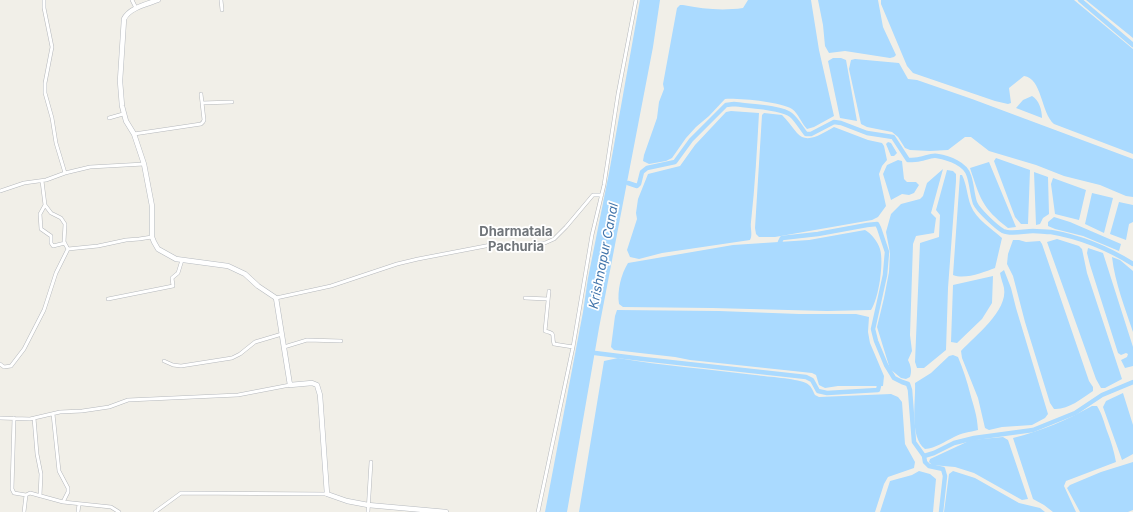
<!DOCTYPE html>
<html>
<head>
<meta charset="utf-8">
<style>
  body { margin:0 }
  canvas { display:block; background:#f1efe8 }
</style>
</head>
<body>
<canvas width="1133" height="512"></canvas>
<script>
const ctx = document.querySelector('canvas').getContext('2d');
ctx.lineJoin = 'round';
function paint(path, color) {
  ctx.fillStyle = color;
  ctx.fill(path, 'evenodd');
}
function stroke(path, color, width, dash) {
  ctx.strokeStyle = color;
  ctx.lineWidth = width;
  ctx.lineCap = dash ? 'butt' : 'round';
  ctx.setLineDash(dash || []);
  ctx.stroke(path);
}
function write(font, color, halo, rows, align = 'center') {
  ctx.font = font + ' Inter,sans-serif';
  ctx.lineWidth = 3.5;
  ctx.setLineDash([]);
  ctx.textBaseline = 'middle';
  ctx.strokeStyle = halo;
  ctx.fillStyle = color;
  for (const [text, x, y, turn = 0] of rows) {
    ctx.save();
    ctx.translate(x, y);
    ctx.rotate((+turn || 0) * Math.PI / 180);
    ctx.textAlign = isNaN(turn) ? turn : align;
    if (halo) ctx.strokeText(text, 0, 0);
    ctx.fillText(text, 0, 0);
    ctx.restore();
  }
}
const water = new Path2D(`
  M640,0H660L653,47L599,328L567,512H545L583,312L588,278L609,173Z
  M748,0H811L819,50L834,116L814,127L807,129C801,123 799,114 792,109C781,102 739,98 725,99L709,116L696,127L686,138L672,158L666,161L649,164L643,161L644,155L657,118L659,102L664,89L663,84L677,8L680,5H683C703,9 722,11 743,8Z
  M818,0H878L883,27L896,55L894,57L890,58L845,51L829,53L825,46L823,25Z
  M881,0H1074L1133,49V154L1054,124C1041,113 1042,78 1024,76L1009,88L1011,103L1008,104L995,101L913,73L907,66L881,4Z
  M1086,0H1133V38Z
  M833,58H841L846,60L857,121L840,118L828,61Z
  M855,59L899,63L908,79L917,80L972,99L1133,159V197L1126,196L1100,185L1064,176L1036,165L989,151L971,137H965L948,150L930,151L910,150L905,148L898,137L892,132L867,127L861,124L849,69L851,60Z
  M1032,96C1039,100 1042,110 1042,118L1016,108L1023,100Z
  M731,111L759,113C757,149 755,186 751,222C750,228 753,235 750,240L662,253L639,259L630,257L627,250L637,219L636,213L638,199L648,174L680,166L695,145L726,112Z
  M764,113L782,115C788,121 792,127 797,133C807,145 823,133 834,127L868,140L882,143L884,146L887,160L882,166L879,174L886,206L878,217L872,220L775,237H759L756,234L755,228L762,115Z
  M888,142L891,143L897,153L894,156H891L886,144Z
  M996,158L1030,170L1028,224H1021L1015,217L994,161Z
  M898,160L902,161L904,179L907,182H916L919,185L914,193L909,195L902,194L891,200L883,174L887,165Z
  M989,162L1016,227L1008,228C982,208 980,198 970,168Z
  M943,169L931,213L936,218L934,233L916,236L913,244L910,335L912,351L908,360C911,366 912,371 910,377L906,379L901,378L890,369L877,327L884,298L889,272L890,253L886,232L891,214L901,204L920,199L923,196L927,183Z
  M947,170L953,171L956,174V181L948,288L946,350L924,368H917L915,362L916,338L920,243L939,237L940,215L936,210Z
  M1034,172L1048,177L1049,214L1043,218L1040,224L1036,225Z
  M960,175H962C967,185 967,196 971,206C976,219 992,229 1002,238L995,268C984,272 965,280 953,275Z
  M1053,178L1086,190L1079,220L1055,214L1051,184Z
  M1092,193L1113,198L1104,233L1085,224Z
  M1119,202L1133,205V222L1129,224L1126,240L1110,234Z
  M1054,217L1070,222L1121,244L1119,251L1083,236L1055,229L1048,226V222Z
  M865,230C871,233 878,242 880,249C884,262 879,298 871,310L827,311L712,308L623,307L619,304C617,291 621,274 628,263L733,245L809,240Z
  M1057,239L1079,246L1082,249L1087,273L1122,379L1105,388H1101L1096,379L1047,242Z
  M1013,240H1019L1026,242L1040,241L1042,244L1089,381L1093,387V391C1081,399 1068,410 1054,409L1050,403L1025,322L1013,276L1007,264L1008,254Z
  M1088,248L1103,253L1133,347V366L1125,368L1121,360L1127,357L1128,354L1126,353L1121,355L1118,353L1090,265L1087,253Z
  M1112,257L1120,260L1133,271V332C1125,308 1115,283 1112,257Z
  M1004,270L1011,288L1016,308L1048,414L1045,418L1032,425L1002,427L989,430L985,428L978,398L962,358L961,351C975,336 1008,311 1004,288C1003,283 1001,279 1000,273Z
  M993,276L992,303L982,319L957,343L951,342L953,285Z
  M617,310L719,311L799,314H856L869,317L868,332L870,343L884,376L883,386H838L825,388L819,385L816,375L812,373L690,360L675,357L614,350L611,347L615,316Z
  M953,355L958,357C963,369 967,381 970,393C974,408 977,414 978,430C970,432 961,433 954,437C944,442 936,448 925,449C909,437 916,401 915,383L931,373L949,356Z
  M618,358C663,366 709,369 755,375C769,377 794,378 806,383C811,385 813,391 815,395L819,397L891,394L898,397L902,402L905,444L915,462L914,468L888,477L884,484L875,512H579L604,361Z
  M1123,393L1133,425V454L1122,460L1103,407L1106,401Z
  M1092,406H1097C1102,414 1104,422 1107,431C1111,441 1114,451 1116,462L1066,481L1064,486L1076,512H1053L1044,505L1033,499L1013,438C1041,431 1067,420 1092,406Z
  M1003,437L1008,440L1028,499L1022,500L974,473L955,467L932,465L929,462L930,459L971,440Z
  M1133,462V510L1128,512H1080L1067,488L1070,485L1101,472Z
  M919,471L930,474L936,479L933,512H880L890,481L912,475Z
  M953,471L975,478L1019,503L1040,508L1045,512H944L949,474Z`);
const canal = new Path2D(`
  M1080,0L1133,45
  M628,183L637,186L639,184L642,172L647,168L675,162L691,140L726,105L734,104C747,106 782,107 791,115C797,120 801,128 806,134H811L834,122L841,123L867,133L893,137L908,160C912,160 916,160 920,159C926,158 931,155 937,156C949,158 966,164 969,176C972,185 972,194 975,203C978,210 996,227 1003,231C1011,235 1024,231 1033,231C1039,231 1045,232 1051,232C1080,237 1109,249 1133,264
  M780,242L782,238L818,234L867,225L877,224L879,228L887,252L885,275L873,329L876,341L886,365L894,378L902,382L908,384L910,390L914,442L924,456L925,462L929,466L943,469L945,476L941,512
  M595,353L643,359L806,377L812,380L818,391L827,393L878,390L879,386
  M924,456L934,453L954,443L974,438L1033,430L1075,413L1102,395L1133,382`);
const street = new Path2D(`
  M44,0V8L52,47L45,83V93L52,118L56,143L65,173
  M132,0L136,8
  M221,0L222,10
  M202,103L232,102
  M109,118L123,114
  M134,134L201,124L203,122L204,120L201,94
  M42,181L45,205L51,213L61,218L65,224L64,242L68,249
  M0,191L24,183L46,180L65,173L90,167L144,164
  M45,205L40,214L41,229L51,236V243L53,246L65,243
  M549,291L545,331C557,334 551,335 554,344L573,347
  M276,298L331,286L397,264L418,259L496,244L520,245L545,243L554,239L566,227L593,195H602
  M525,298L548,299
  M108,299L173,286L172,278L178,273L182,260
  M284,347L307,340L341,341
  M164,361L173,365L181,366L232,358L240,354L255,342L282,334
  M0,364L4,367L11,366L24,349L44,310L56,273L68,249L98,246L126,240L139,239L152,237
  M53,414L59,471L68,488V492L63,502
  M0,418L30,419L60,412L82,411L109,407L128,400L238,395L290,385
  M14,418L12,489L14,493L26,495
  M34,418L37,454L41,474L40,496
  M24,512L26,495L30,493L63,502L111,507L119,512
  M78,512L79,504
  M155,512L181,493L327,494
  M368,512L371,462
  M538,512L573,347L592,235L604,185L618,94L636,0`);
const secondary = new Path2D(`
  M158,0C147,4 129,8 124,19L120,81L122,106L126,121L134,134L144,164L152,206V237L154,242L158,249L176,259L228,266L245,274L258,286L276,298L290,385L312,383L317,385L320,395L327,494L347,501L368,505L446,512`);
const neighbourhoodNames = [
  ["Dharmatala",516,232],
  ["Pachuria",516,247]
];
const waterNames = [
  ["Krishnapur Canal",604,256,-79]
];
paint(water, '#aadaff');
stroke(canal, '#aadaff', 4.5);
stroke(street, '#b5b8bc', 4);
stroke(secondary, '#b6babf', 5.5);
stroke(street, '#fff', 3);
stroke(secondary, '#fff', 4.5);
write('bold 13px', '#70757a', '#fff', neighbourhoodNames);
write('italic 13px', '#4174aa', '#fff', waterNames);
</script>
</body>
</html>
